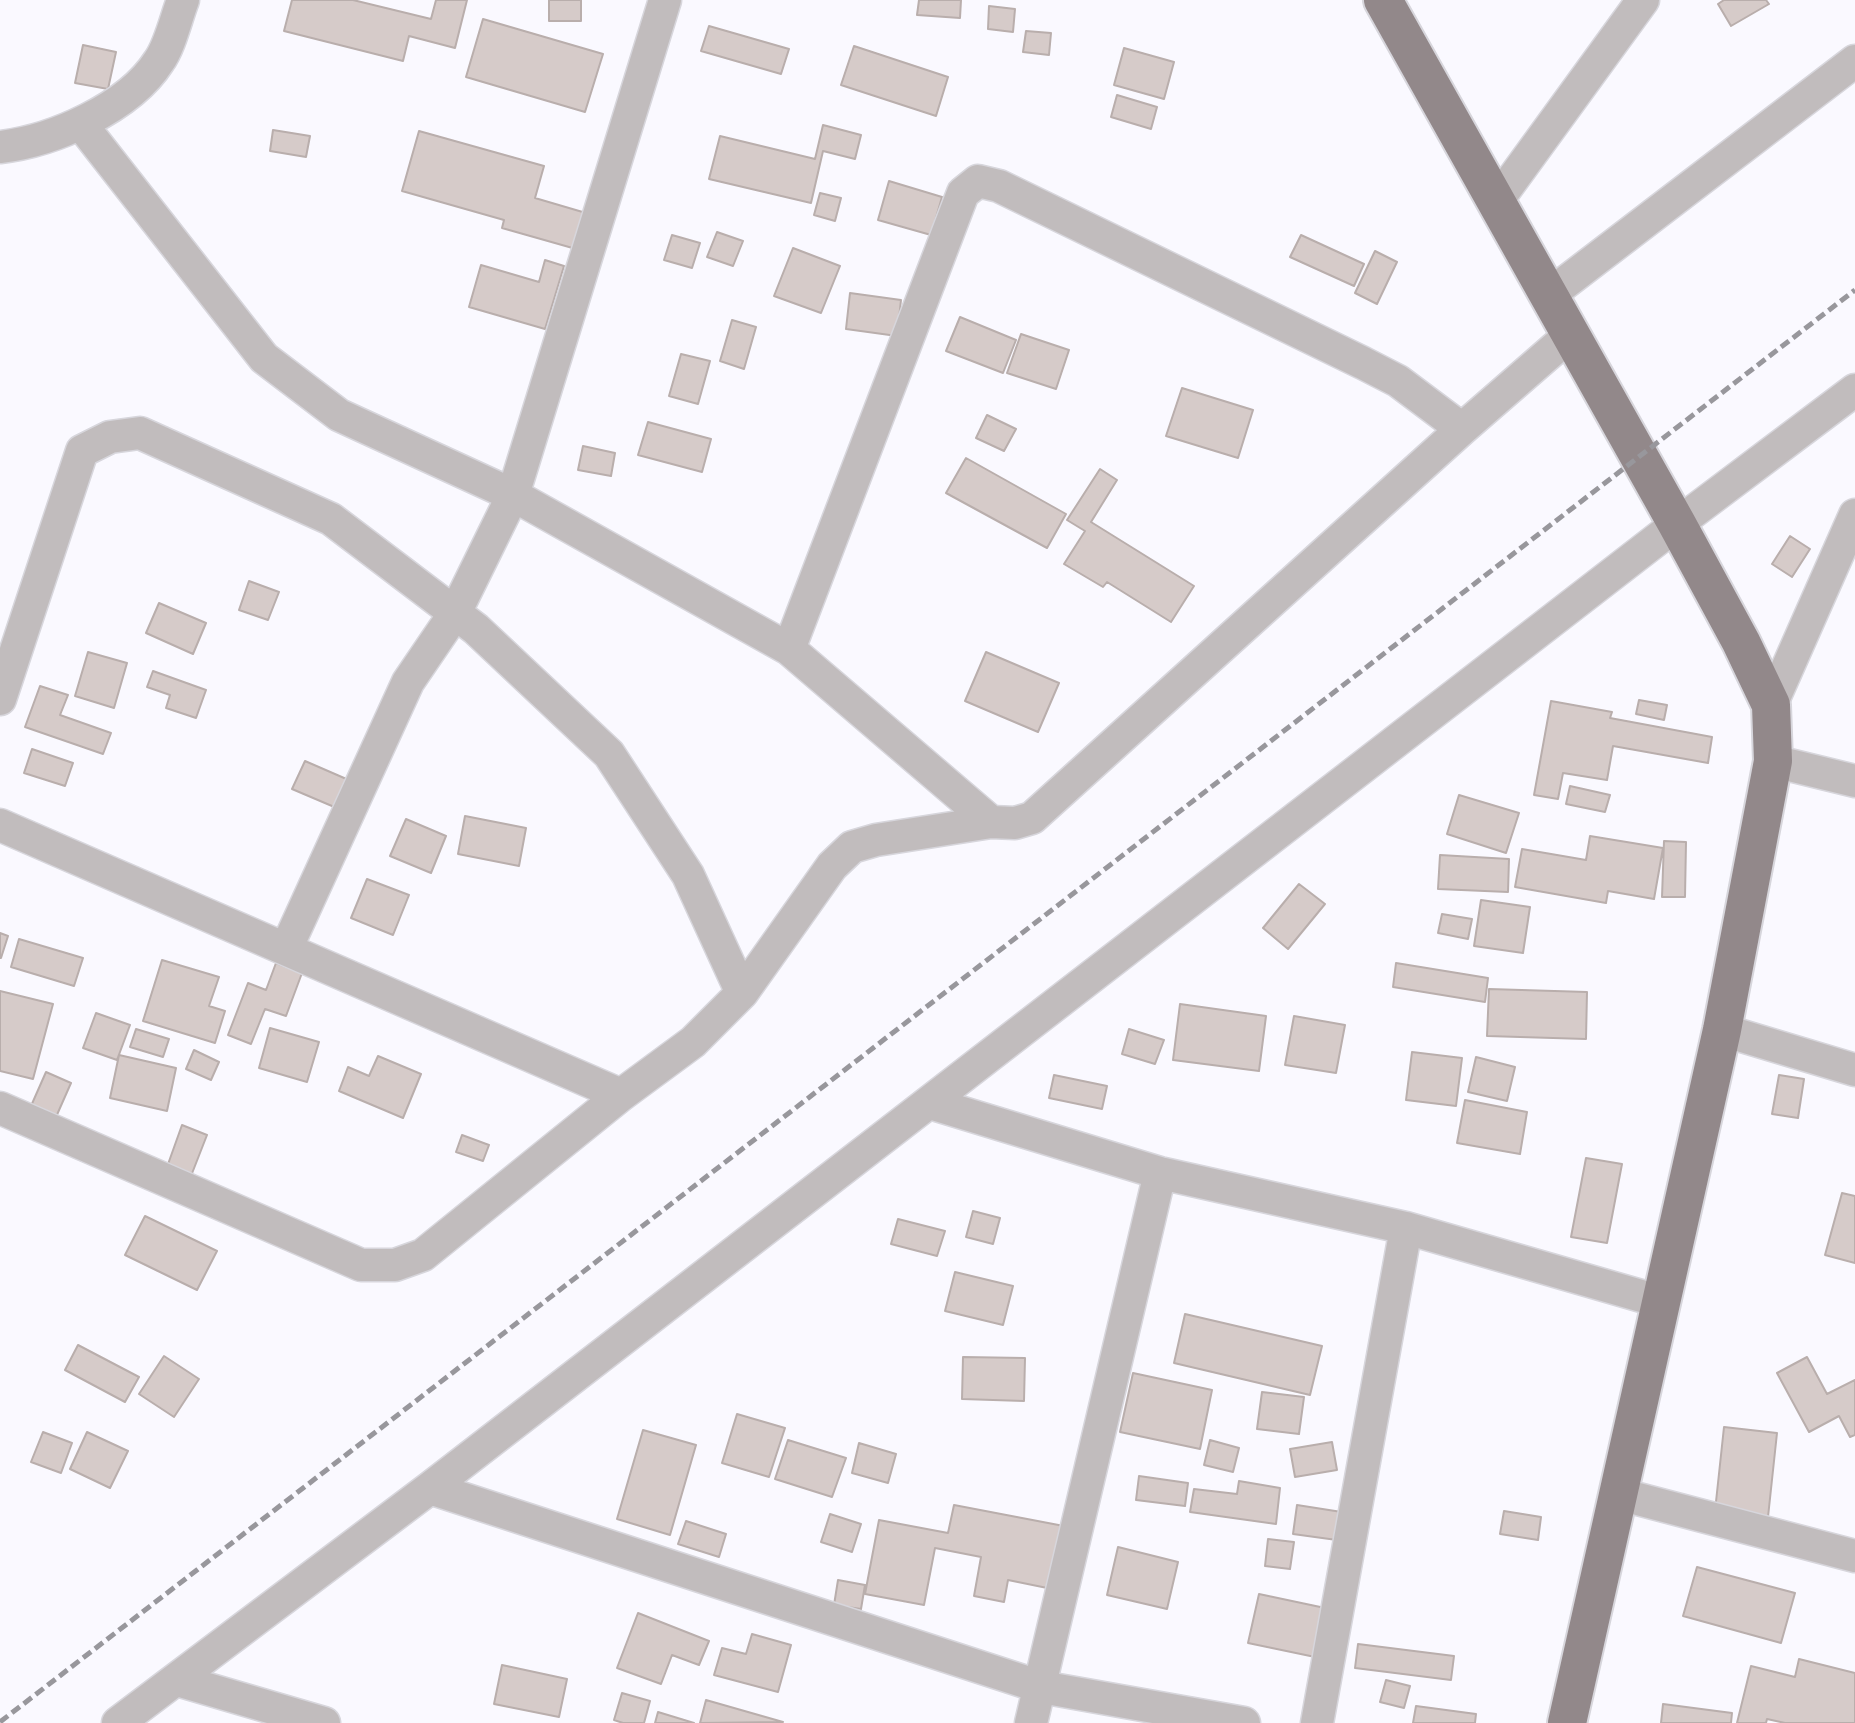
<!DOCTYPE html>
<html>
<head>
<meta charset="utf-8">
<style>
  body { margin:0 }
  canvas { display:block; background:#faf9ff }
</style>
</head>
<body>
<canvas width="1855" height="1723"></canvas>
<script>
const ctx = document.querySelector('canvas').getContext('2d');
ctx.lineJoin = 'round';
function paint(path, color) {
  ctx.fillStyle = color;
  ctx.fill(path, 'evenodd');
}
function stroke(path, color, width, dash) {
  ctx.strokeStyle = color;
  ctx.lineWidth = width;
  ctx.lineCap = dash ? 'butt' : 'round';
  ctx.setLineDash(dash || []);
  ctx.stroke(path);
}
const building = new Path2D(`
  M292,0H353L431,19L436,0H467L455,48L409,36L403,61L284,31Z
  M549,0H581V21H549Z
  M919,0H961L960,18L917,15Z
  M1724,0H1766L1769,4L1731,26L1718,4Z
  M989,6L1015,9L1013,32L988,29Z
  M483,19L603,54L585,112L466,77Z
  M709,26L789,49L781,74L701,51Z
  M1026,31L1051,33L1049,55L1023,52Z
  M83,45L116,52L108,89L75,83Z
  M854,46L948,77L936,116L841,85Z
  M1124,48L1174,62L1164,99L1114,85Z
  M1117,95L1157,107L1151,129L1111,117Z
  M823,125L861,135L855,159L823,151L811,203L709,179L720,136L815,159Z
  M273,130L310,136L306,157L270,151Z
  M419,131L544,166L535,198L586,213L576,249L502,228L504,220L402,191Z
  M889,181L942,197L931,235L878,220Z
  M820,193L841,198L835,221L814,215Z
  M717,232L743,241L733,266L707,257Z
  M672,235L700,243L692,268L664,260Z
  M1301,235L1364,264L1354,286L1290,257Z
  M793,248L840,266L821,313L774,296Z
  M1375,251L1397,262L1377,304L1355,293Z
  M545,260L564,266L545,329L469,307L481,265L539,282Z
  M850,293L901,300L897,336L846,329Z
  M960,317L1016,340L1003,373L946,351Z
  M732,320L756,327L744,369L720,361Z
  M1021,334L1069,350L1056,389L1007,373Z
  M681,354L710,361L698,404L669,396Z
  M1182,388L1253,410L1238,458L1166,436Z
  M987,415L1016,429L1004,451L976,438Z
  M648,422L711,439L702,472L638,455Z
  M583,446L615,453L611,476L578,470Z
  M966,458L1066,514L1047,548L946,493Z
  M1100,469L1117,480L1091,522L1194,586L1171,622L1107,582L1103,587L1064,564L1085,531L1067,520Z
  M1790,536L1810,549L1792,577L1772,564Z
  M249,581L279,592L268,620L239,610Z
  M159,603L206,623L193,654L146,633Z
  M88,652L127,663L114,708L75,696Z
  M986,652L1059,683L1038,732L965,701Z
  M153,671L206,690L196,718L166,708L170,695L147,687Z
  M40,686L68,695L60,715L111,733L103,754L25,727Z
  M1639,700L1667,705L1664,720L1636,714Z
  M1551,701L1612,712L1610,718L1712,737L1708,763L1613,746L1607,780L1563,773L1558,799L1534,795Z
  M32,749L73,763L65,786L24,773Z
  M305,761L351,781L339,809L292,789Z
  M1570,786L1610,795L1605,812L1566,804Z
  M1459,795L1519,813L1506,853L1447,834Z
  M465,816L526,828L519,866L458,854Z
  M406,819L446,836L431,873L390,856Z
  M1590,836L1663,848L1654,899L1608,891L1606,903L1515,887L1522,849L1586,860Z
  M1664,841L1686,842L1685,897H1662Z
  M1440,855L1509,859L1508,892L1438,889Z
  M367,879L409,895L393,935L351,918Z
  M1299,884L1325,904L1288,949L1263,928Z
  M1481,900L1530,907L1523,953L1474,946Z
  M1442,914L1472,919L1468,939L1438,933Z
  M0,933L8,936L1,958H0Z
  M19,939L83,958L74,986L11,967Z
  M162,960L219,977L209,1006L225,1011L215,1043L143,1021Z
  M276,963L302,973L286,1016L265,1009L251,1044L228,1035L248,983L266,990Z
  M1396,963L1488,978L1485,1002L1393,987Z
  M1489,989L1587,992L1586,1039L1487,1036Z
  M0,991L53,1004L33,1079L0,1071Z
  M1180,1004L1266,1016L1259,1071L1173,1060Z
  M96,1013L130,1025L117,1060L83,1048Z
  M1294,1016L1345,1025L1336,1073L1285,1065Z
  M270,1028L319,1042L307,1082L259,1068Z
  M136,1029L169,1039L163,1057L130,1047Z
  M1129,1029L1164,1040L1155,1064L1122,1054Z
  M194,1050L219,1062L211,1080L186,1069Z
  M1412,1052L1462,1058L1456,1106L1406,1100Z
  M119,1055L176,1068L167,1111L110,1098Z
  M378,1056L421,1074L403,1118L339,1091L348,1067L369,1076Z
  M1476,1057L1515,1067L1507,1101L1468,1092Z
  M46,1072L71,1083L56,1117L31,1106Z
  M1054,1075L1107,1086L1102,1109L1049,1098Z
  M1779,1075L1804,1079L1798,1118L1772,1114Z
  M1465,1100L1527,1112L1520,1154L1457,1143Z
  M182,1125L207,1135L191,1176L167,1167Z
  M462,1135L489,1145L483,1161L456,1152Z
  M1586,1158L1622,1164L1607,1243L1571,1237Z
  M1842,1193L1855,1196V1263L1825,1255Z
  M973,1211L1000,1218L993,1244L966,1237Z
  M145,1216L217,1251L197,1290L125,1255Z
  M898,1219L945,1231L937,1256L891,1244Z
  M955,1272L1013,1286L1003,1325L945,1311Z
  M1185,1314L1322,1346L1310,1395L1174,1363Z
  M78,1345L139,1377L125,1402L65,1370Z
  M164,1356L199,1379L174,1417L139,1394Z
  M963,1357L1025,1358L1024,1401L962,1399Z
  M1807,1357L1827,1394L1855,1380V1435L1850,1437L1839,1416L1809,1432L1777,1373Z
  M1133,1373L1212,1390L1200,1449L1120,1432Z
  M1262,1392L1304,1397L1299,1434L1257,1429Z
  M737,1414L785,1428L769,1477L722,1463Z
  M1724,1427L1777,1433L1768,1517L1715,1511Z
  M643,1430L696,1445L670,1535L617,1519Z
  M43,1432L72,1443L61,1473L31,1462Z
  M87,1432L128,1451L110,1488L70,1469Z
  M788,1440L846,1458L832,1497L775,1479Z
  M1210,1440L1239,1448L1233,1472L1204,1465Z
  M1332,1442L1337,1470L1295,1477L1290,1449Z
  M859,1443L896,1454L888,1483L852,1473Z
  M1139,1476L1188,1483L1185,1506L1136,1500Z
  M1239,1481L1280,1488L1276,1524L1190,1512L1194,1489L1237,1494Z
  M954,1505L1069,1527L1057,1590L1008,1580L1004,1602L974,1596L981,1557L935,1548L924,1605L865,1594L879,1520L948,1533Z
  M1297,1505L1348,1513L1344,1541L1293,1534Z
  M1504,1511L1541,1517L1538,1540L1500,1534Z
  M830,1514L861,1524L852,1552L821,1542Z
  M686,1521L726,1534L719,1557L678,1544Z
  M1268,1539L1294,1542L1290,1569L1265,1566Z
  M1118,1547L1178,1562L1167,1609L1107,1595Z
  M1697,1567L1795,1593L1781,1643L1683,1616Z
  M838,1580L865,1585L861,1609L834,1605Z
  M1259,1594L1325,1608L1315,1657L1248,1643Z
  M638,1613L709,1641L699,1665L672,1655L661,1684L617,1668Z
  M752,1634L791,1645L778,1692L714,1675L722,1648L746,1654Z
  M1358,1644L1454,1656L1451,1680L1355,1668Z
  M1799,1659L1855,1673V1723H1785L1767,1719L1766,1723H1737L1751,1666L1795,1677Z
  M502,1665L567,1679L559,1717L494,1704Z
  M1386,1680L1410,1686L1404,1708L1380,1702Z
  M622,1693L650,1701L644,1723H623L614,1720Z
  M706,1700L783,1722L700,1723Z
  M1663,1704L1732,1713L1731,1723H1661Z
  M1416,1706L1476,1714L1475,1723H1413Z
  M658,1712L694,1723H655Z`);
const street = new Path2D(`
  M81,124L264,358L339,415L513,495L789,649L991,822
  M0,147C53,141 129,108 159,61C170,46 176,18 183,0
  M1496,202L1643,0
  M1549,295L1855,61
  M789,649L963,193L978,181L999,186L1363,363L1398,381L1462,429
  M0,699L82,451L110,437L140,433L331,519L476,629L609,754L688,875L742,993L693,1042L621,1095L423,1255L395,1265H361L0,1108
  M1771,705L1855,515
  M1773,761L1855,781
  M0,825L621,1095
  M286,949L408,682L455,613L513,495L665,0
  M742,993L832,866L852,847L876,840L991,822L1015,823L1032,818L1462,429L1570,335
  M1722,1030L1855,1070
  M930,1103L1160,1173L1406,1228L1662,1302
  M430,1488L1041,1687L1244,1723
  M1619,1494L1855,1556
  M177,1680L324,1723
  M118,1723L430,1488L1677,524L1855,390
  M1031,1723L1160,1173
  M1317,1723L1406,1228`);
const primary = new Path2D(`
  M1383,0L1677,524L1741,642L1771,705L1773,761L1722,1030L1567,1723`);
const rail = new Path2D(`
  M0,1722L1855,290`);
paint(building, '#d6cbc9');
stroke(building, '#b9aeac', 2);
stroke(street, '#d7d6dc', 35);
stroke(primary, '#d7d6dc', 42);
stroke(street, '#c1bcbd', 32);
stroke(primary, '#92888a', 38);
stroke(rail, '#98979c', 5, [10, 5]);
</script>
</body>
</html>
